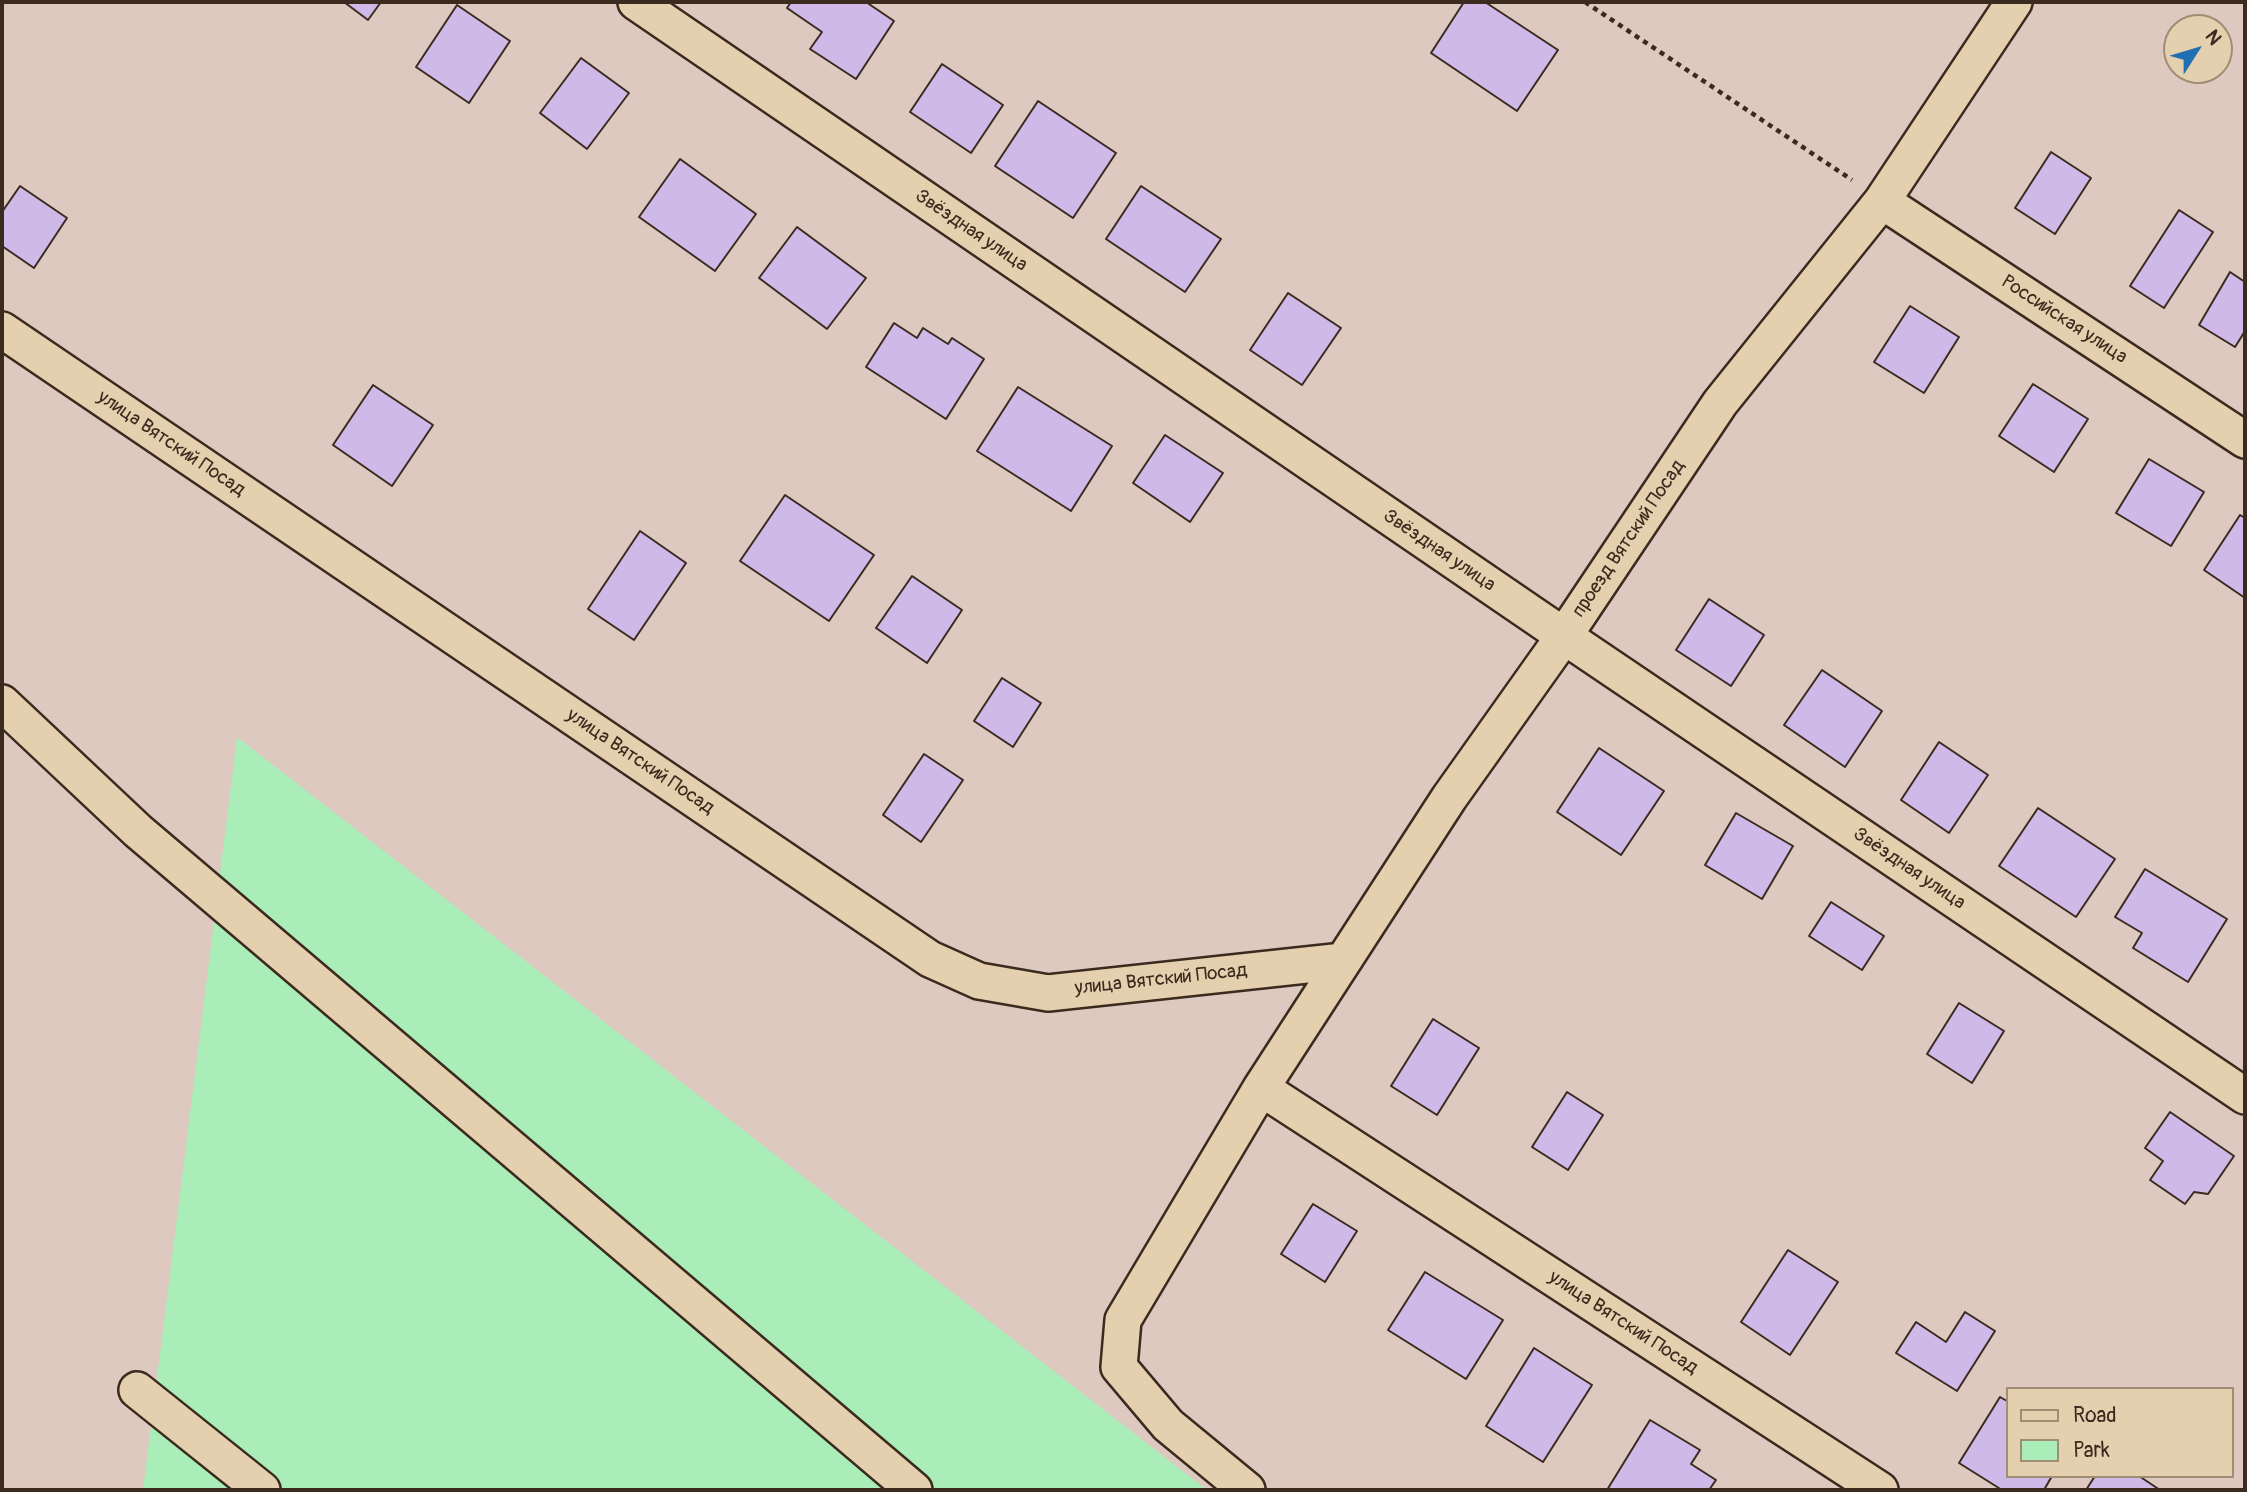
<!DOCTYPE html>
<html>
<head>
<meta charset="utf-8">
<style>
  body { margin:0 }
  #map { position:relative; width:2247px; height:1492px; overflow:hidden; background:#ddc9c0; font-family:Pangolin,sans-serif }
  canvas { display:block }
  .frame { position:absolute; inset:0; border:4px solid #3b2a1e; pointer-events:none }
  .legend { position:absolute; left:2006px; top:1387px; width:228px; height:91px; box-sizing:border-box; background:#e4d0ae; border:2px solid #a08e74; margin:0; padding:9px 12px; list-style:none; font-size:21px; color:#3b2a1e }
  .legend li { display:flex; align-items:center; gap:14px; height:35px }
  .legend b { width:35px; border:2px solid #a08e74 }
  .north { position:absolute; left:2163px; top:14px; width:70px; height:70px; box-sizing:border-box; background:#e4d0ae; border:2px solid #a08e74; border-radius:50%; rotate:53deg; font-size:19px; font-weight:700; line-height:28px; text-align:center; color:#3b2a1e }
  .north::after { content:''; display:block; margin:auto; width:24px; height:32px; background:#1f6fb2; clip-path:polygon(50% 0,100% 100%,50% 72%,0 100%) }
</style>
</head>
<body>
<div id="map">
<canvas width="2247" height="1492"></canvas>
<div class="frame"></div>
<ul class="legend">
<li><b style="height:9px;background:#e4d0ae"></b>Road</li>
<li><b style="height:19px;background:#aaedb8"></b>Park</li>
</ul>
<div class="north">N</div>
</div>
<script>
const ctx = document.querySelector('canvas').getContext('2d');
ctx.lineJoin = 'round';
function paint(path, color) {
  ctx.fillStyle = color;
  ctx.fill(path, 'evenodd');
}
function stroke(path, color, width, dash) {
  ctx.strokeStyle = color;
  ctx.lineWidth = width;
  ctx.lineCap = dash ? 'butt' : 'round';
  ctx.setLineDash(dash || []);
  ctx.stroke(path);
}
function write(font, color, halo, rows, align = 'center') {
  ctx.font = font + ' Pangolin,sans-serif';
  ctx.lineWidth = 6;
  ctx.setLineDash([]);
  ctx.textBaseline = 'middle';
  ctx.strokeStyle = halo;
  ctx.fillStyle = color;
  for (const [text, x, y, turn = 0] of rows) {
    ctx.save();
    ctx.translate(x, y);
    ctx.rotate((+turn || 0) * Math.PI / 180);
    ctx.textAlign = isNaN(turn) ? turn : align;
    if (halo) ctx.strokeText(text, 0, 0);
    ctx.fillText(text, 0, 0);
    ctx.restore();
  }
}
const green = new Path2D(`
  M237,737L1207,1490H143Z`);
const building = new Path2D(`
  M344,2H381L368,20Z
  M791,2H866L894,21L856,79L810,49L822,32L787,8Z
  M1464,2H1485L1558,50L1517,111L1431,53Z
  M457,5L510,41L469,103L416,67Z
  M581,58L629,93L587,149L540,113Z
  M942,64L1003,105L971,153L910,112Z
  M1038,101L1116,153L1073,218L995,166Z
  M2051,152L2091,178L2055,234L2015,208Z
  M680,159L756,214L715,271L639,217Z
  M20,186L67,218L34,268L2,246V212Z
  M1141,186L1221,239L1185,292L1106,239Z
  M2179,210L2213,232L2164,308L2130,286Z
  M797,227L866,278L827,329L759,278Z
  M2230,272L2245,282V331L2235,347L2199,325Z
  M1288,293L1341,328L1302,385L1250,350Z
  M1910,306L1959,337L1924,393L1874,362Z
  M894,323L917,338L923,328L948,344L952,338L984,359L946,419L866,367Z
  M2033,384L2088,419L2054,472L1999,436Z
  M373,385L433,425L392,486L333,445Z
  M1018,387L1112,446L1071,511L977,451Z
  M1165,435L1223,473L1190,522L1133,483Z
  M2149,459L2204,492L2171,546L2116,513Z
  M785,495L874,555L829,621L740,561Z
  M2240,515L2245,518V598L2204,570Z
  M640,531L686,563L634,640L588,609Z
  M912,576L962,610L927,663L876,628Z
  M1709,599L1764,635L1731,686L1676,650Z
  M1822,670L1882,711L1845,767L1784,725Z
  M1002,678L1041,703L1013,747L974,721Z
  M1939,742L1988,775L1949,833L1901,800Z
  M1599,748L1664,791L1621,855L1557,812Z
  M924,754L963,780L921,842L883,815Z
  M2038,808L2115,859L2076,917L1999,866Z
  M1736,813L1793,846L1762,899L1705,865Z
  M2145,869L2227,919L2188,982L2133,948L2142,933L2115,917Z
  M1831,902L1884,936L1862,970L1809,936Z
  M1959,1003L2004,1031L1972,1083L1927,1054Z
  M1433,1019L1479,1048L1437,1115L1391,1086Z
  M1567,1092L1603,1115L1568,1170L1532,1147Z
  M2170,1112L2234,1156L2208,1194L2194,1192L2185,1204L2150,1180L2163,1161L2145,1148Z
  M1313,1204L1357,1231L1325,1282L1281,1254Z
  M1788,1250L1838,1282L1790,1355L1741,1322Z
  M1425,1272L1503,1320L1466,1379L1388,1330Z
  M1965,1312L1995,1331L1957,1391L1896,1353L1916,1322L1946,1342Z
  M1534,1348L1592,1385L1543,1462L1486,1426Z
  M2000,1397L2007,1401V1476H2052L2044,1490H2002L1959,1463Z
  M1650,1420L1700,1450L1691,1464L1716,1480L1709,1490H1607Z
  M2095,1476H2139L2160,1490H2086Z`);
const path = new Path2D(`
  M1585,2L1852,180`);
const minor = new Path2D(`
  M636,2L1564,636L2245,1096
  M1882,201L2245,440
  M2,330L930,959L979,981L1048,993L1343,961
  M2,703L138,831L914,1490
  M1261,1088L1880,1490
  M137,1390L262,1490
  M1247,1490L1168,1425L1119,1367L1123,1320L1261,1088L1449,798L1564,636L1720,403L1882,201L2014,2`);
const streetNames = [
  ["Звёздная улица",971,231,34],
  ["Российская улица",2064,320,33],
  ["улица Вятский Посад",171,444,34],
  ["проезд Вятский Посад",1629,539,-56],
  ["Звёздная улица",1439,551,34],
  ["улица Вятский Посад",640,762,34],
  ["Звёздная улица",1909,869,34],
  ["улица Вятский Посад",1161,980,-6],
  ["улица Вятский Посад",1623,1323,33]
];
paint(green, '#aaedb8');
paint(building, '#ceb9e9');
stroke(building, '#3b2a1e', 2);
stroke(minor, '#3b2a1e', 40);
stroke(path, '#3b2a1e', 4.5, [5, 5]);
stroke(minor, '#e4d0ae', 35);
write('19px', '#3b2a1e', '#e4d0ae', streetNames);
</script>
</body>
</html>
